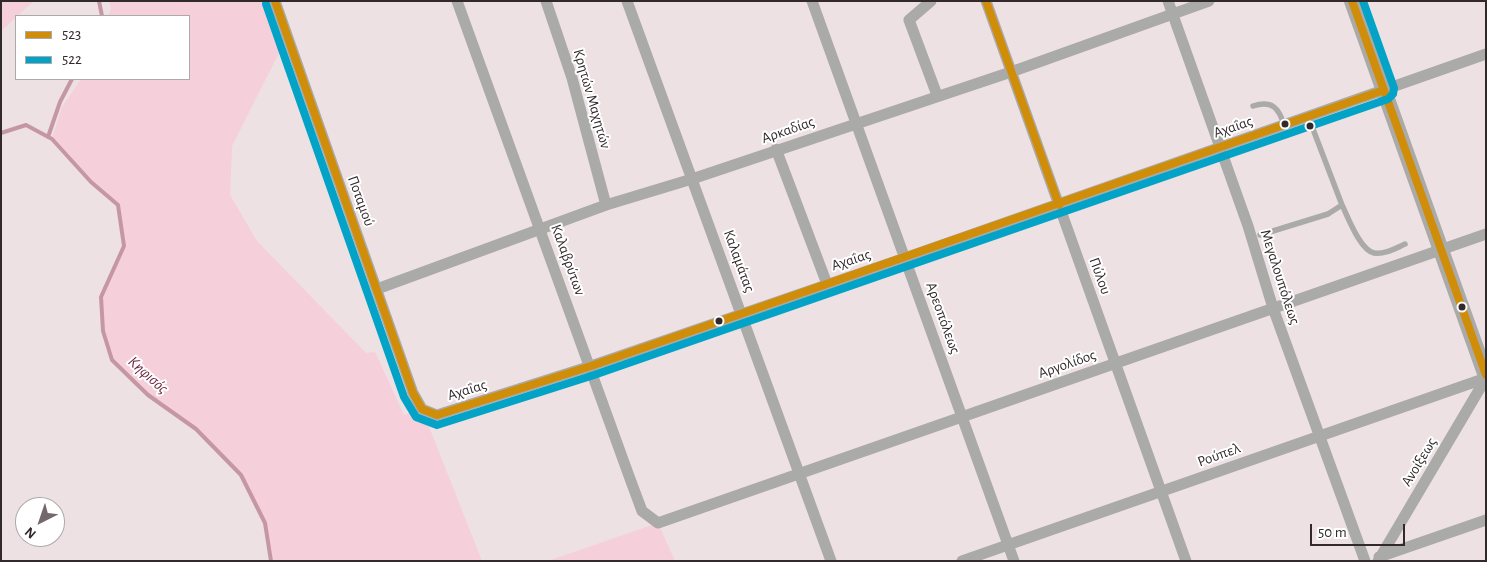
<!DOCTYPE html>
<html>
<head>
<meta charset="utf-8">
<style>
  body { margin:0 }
  #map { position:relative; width:1487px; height:562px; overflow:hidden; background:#ede1e4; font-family:"Alegreya Sans",sans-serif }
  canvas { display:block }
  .frame { position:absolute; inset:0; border:2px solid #31292b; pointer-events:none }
  .legend { position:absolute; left:15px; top:15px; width:175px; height:65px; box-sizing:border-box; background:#fff; border:1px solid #ada9aa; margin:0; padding:6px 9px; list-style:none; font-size:15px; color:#31292b }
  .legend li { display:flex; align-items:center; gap:10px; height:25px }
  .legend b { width:25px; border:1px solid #ada9aa }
  .north { position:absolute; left:15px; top:497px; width:50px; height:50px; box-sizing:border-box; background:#fff; border:1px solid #ada9aa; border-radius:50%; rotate:221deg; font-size:14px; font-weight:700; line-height:20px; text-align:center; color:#31292b }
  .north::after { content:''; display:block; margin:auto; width:18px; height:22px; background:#73696c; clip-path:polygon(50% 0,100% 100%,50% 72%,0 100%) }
  .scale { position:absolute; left:1310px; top:524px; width:95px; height:22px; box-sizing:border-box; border:2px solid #31292b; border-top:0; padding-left:6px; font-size:15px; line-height:18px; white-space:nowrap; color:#31292b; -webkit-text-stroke:4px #fff; paint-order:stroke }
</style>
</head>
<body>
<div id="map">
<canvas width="1487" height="562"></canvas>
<div class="frame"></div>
<ul class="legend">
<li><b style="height:6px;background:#cf8d09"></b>523</li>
<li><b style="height:6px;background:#02a3c6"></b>522</li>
</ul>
<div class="north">N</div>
<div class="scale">50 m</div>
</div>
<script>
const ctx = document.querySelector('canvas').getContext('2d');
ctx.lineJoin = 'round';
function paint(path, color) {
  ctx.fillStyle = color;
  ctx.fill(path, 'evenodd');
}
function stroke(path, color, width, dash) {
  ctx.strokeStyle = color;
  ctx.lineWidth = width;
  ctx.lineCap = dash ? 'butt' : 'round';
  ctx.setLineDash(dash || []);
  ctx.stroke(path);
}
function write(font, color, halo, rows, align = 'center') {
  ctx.font = font + ' "Alegreya Sans",sans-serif';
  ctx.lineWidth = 4;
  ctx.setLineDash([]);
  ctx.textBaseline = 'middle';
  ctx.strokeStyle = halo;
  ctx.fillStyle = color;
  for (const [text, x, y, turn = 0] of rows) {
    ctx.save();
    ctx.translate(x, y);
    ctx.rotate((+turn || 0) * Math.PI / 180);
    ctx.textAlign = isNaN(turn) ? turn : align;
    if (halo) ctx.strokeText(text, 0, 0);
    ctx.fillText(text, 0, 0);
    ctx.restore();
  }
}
const green = new Path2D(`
  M1,1H34L1,31Z
  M109,1H274L287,37L232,146L230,195L257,241L366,353L375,352L404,415L422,409L482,561H271L265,523L241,475L196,429L148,395L112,360L103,331L101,297L124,246L118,205L91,182L52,139L62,107L81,79H189V16H108L111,9Z
  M658,523L675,561H548Z`);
const stream = new Path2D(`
  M99,1L102,16
  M1,133L26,125L52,139L91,182L118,205L124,246L101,297L103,331L112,360L148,395L196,429L241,475L265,523L271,561
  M48,137L60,102L72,79`);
const lane = new Path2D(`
  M1253,106C1272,100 1279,108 1284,125
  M1342,205C1348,217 1360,250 1374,253C1384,255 1396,248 1405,244
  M1260,235L1328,214L1342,205L1308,116`);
const street = new Path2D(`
  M275,1L413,393L422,409L437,415L591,366L905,258L1486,54
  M457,1L629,476L642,511L658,523L1486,234
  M546,1L572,78L606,205
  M627,1L831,561
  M812,1L1014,561
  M931,1L909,20L937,95
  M986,1L1186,561
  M1168,1L1248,226L1273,308L1365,561
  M776,149L827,284
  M377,289L606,205L692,179L1011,72L1209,1
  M1379,557L1486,520
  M962,561L1486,378
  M1378,561L1486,378`);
const secondary = new Path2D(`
  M1352,1L1486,376`);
const bus1 = new Path2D(`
  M275,1L413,393L422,409L437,415L591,366L1384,90
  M986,1L1059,205
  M1352,1L1486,375`);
const bus2 = new Path2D(`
  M266,4L404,397L416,417L437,425L594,375L1388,99L1393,94L1394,88L1363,1`);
const markers = [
  [1285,124,4.5,"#31292b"],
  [1310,126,4.5,"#31292b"],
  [1462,307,4.5,"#31292b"],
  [719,321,4.5,"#31292b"]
];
const streetNames = [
  ["Κρητών Μαχητών",592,99,74],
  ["Αχαΐας",1233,127,-19],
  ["Αρκαδίας",788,130,-19],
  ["Ποταμού",361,201,70],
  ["Καλαβρύτων",568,260,70],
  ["Αχαΐας",851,260,-18],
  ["Καλαμάτας",739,261,70],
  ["Πύλου",1100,276,70],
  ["Μεγαλουπόλεως",1280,277,72],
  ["Αρεοπόλεως",943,318,70],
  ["Αργολίδος",1067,364,-19],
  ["Αχαΐας",467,390,-17],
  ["Ρούπελ",1219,455,-20],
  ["Ανοίξεως",1419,462,-59]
];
const waterNames = [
  ["Κηφισός",148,375,42]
];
paint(green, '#f5cfda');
stroke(stream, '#c597a4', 4);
stroke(lane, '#aaaaa9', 5.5);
stroke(street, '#aaaaa9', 11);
stroke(secondary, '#aaaaa8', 16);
stroke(bus1, '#cf8d09', 8);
stroke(bus2, '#02a3c6', 8);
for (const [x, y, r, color] of markers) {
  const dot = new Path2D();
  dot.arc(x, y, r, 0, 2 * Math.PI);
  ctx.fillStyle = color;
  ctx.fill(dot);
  stroke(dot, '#fff', 2);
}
write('15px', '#31292b', '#fff', streetNames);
write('italic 16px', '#681d3a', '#fff', waterNames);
</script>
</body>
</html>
